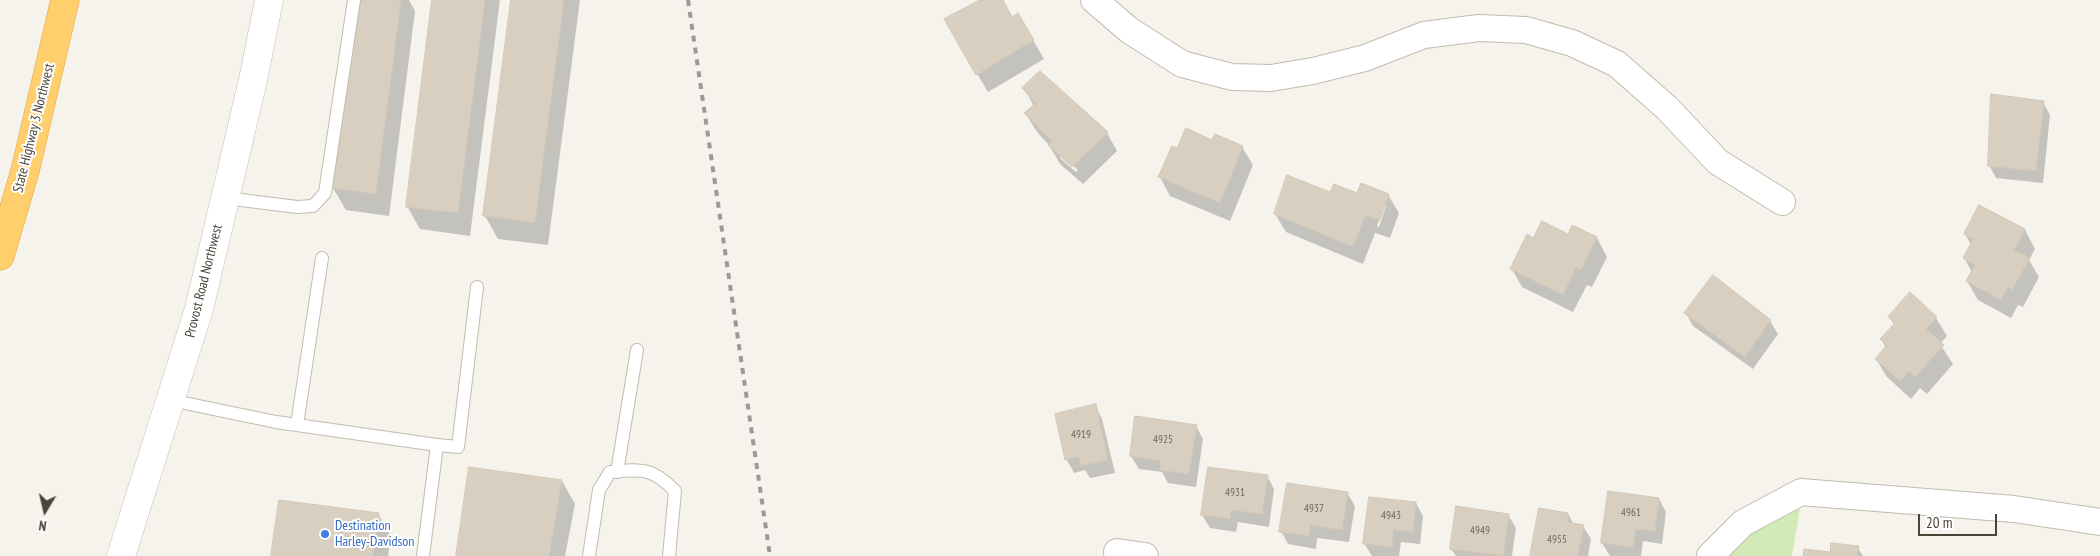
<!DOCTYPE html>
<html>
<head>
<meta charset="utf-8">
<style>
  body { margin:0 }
  #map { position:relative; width:2100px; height:556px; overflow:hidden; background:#f6f3ec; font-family:"PT Sans Narrow",sans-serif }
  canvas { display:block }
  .north { position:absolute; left:20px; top:486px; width:50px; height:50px; -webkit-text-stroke:4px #fff; paint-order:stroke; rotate:189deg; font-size:14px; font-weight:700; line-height:20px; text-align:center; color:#4b4439 }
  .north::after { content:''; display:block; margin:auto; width:18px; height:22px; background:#4b4439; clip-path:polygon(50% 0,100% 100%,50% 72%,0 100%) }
  .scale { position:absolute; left:1918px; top:514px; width:79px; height:22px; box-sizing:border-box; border:2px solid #4b4439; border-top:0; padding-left:6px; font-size:15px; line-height:18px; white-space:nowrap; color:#4b4439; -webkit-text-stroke:4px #fff; paint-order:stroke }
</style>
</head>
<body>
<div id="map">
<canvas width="2100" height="556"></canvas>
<div class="north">N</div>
<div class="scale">20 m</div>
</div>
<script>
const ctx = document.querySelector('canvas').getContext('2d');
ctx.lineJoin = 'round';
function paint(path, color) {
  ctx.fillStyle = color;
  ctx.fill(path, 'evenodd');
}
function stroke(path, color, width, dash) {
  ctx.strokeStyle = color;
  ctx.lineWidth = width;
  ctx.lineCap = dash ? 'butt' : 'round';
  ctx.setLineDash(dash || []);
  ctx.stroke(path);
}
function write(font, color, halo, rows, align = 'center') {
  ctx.font = font + ' "PT Sans Narrow",sans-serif';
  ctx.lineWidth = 4;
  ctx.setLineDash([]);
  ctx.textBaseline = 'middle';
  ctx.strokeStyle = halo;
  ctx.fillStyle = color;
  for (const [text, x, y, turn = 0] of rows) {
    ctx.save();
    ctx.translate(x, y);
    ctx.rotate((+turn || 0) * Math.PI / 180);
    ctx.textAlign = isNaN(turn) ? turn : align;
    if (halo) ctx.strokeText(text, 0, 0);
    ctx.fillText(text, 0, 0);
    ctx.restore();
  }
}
const green = new Path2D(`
  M1800,507L1792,556H1726C1748,534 1771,519 1800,507Z`);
const shadow = new Path2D(`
  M357,0H409L415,11L389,216L346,210L333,188Z
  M434,0H500L470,236L420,229L407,206Z
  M513,0H580L548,245L498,239L485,216Z
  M983,0H1001L1012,18L1033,40L1044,59L988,92L945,20Z
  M1024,88L1107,133L1117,151L1083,184L1060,164L1049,145L1037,132L1026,114L1034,106ZM1060,154L1078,170L1076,172L1060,158Z
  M2043,102L2050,115L2043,183L1996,178L1989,165Z
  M1212,142L1242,147L1253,165L1230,221L1170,196L1160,177L1177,149Z
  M1330,193L1388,195L1399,213L1390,238L1375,233L1363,264L1286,232L1275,214ZM1384,206H1386L1379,227L1377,226Z
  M1980,206L2025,230L2035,249L2029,260L2039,277L2023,307L2018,305L2011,318L1978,300L1967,281L1972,272L1964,258L1971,245L1965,234Z
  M1573,226L1597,238L1607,257L1592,287L1587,285L1573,312L1522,287L1512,269L1534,239L1568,235Z
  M1713,277L1770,321L1778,334L1753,369L1693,326L1686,313Z
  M1890,317L1936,318L1947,336L1940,344L1953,364L1927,394L1920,388L1911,399L1887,377L1876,359L1886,348L1881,339L1894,325Z
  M1095,406L1102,419L1115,473L1090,478L1085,470L1074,473L1067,460L1056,415Z
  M1196,426L1203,439L1196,487L1168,483L1162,472L1139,469L1131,456Z
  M1267,476L1274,489L1269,527L1238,522L1236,532L1210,528L1202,515Z
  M562,481L575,504L565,556H457Z
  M1347,493L1355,506L1349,542L1317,538L1316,549L1288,544L1281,531Z
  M1659,499L1666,512L1662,544L1643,541L1641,556H1610L1602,543Z
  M1416,503L1423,516L1420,544L1401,542L1399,556H1372L1364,543Z
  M378,514L391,536L388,556H272Z
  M1568,514L1574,525L1583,526L1591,539L1588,556H1532Z
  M1508,515L1516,528L1512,556H1456L1451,549Z
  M1858,548L1863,556H1805L1831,554Z`);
const building = new Path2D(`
  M356,0H401L376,194L332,188Z
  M432,0H485L458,213L406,207Z
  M511,0H564L535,223L483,216Z
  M980,0H1003L1012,17L1018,13L1034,40L976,75L944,19Z
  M1040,71L1108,132L1072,167L1048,145L1052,141L1024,113L1036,103L1022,88Z
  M1991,94L2044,101L2036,171L1988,166Z
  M1186,128L1212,140L1215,134L1243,146L1220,203L1158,177L1172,146L1177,148Z
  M1287,175L1330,192L1334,184L1357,193L1361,183L1389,194L1380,220L1365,216L1353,247L1274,214Z
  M1979,205L2025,229L2014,250L2030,258L2012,290L2008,287L2001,300L1966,281L1975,265L1963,258L1973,239L1964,234Z
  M1542,221L1568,234L1572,225L1597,237L1581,270L1576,267L1563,295L1510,269L1527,234L1533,238Z
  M1713,275L1771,320L1745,357L1684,313Z
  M1910,292L1937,317L1926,329L1944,345L1915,377L1909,371L1900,381L1875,359L1887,345L1880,339L1895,323L1888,317Z
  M1096,404L1108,460L1081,466L1079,457L1065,460L1055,414Z
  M1135,416L1197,425L1189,474L1160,470L1161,461L1130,456Z
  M469,467L562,480L549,556H456Z
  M1208,467L1268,475L1262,514L1231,510L1230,519L1201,515Z
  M1287,483L1348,492L1342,530L1310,525L1309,536L1279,532Z
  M1608,491L1659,498L1655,531L1636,529L1633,547L1601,543Z
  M1369,497L1416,502L1413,532L1394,530L1392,547L1363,544Z
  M279,500L379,513L373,556H271Z
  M1456,506L1509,514L1503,556L1450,549Z
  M1539,508L1568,513L1567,522L1584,525L1578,556H1530Z
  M1831,543L1859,546L1857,556H1803L1804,549L1830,552Z`);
const service = new Path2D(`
  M225,198L297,207L313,206L325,193L354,0
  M170,400L276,422L437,445L423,556
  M297,425L322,258
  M437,445L458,447L477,287
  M617,472L637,350
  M589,556L599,490L610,472C641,469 652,467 675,491L669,556`);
const minor = new Path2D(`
  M1094,0L1129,30L1182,64L1232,77L1271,78L1313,71L1365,58L1424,35L1479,28L1526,30L1572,43L1617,64L1667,108L1718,162L1782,202
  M1117,552L1145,556
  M1710,556L1743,523L1801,492L2014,509L2100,522`);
const tertiary = new Path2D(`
  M121,556L199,309L253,80L269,0`);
const motorway = new Path2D(`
  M0,256L25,171L65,0`);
const rail = new Path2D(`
  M688,0L770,556`);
const markers = [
  [325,534,5,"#3f7fe0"]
];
const numberNames = [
  ["4919",1081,435],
  ["4925",1163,440],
  ["4931",1235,493],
  ["4937",1314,509],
  ["4961",1631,513],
  ["4943",1391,516],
  ["4949",1480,531],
  ["4955",1557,540]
];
const streetNames = [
  ["State Highway 3 Northwest",34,128,-76],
  ["Provost Road Northwest",204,281,-76]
];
const shopNames = [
  ["Destination",335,526],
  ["Harley-Davidson",335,542]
];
paint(green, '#d2eab5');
paint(shadow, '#0003');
paint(building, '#d8cfc1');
stroke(building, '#d3c7b4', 1);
stroke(service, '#c2bbae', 14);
stroke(minor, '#c2bbae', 28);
stroke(tertiary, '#c2bbae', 29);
stroke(motorway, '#e0a43c', 29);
stroke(service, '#fff', 12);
stroke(minor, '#fff', 26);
stroke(tertiary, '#fff', 28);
stroke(motorway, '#ffcf6e', 28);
stroke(rail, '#9a9a9a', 4, [6, 6]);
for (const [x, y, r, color] of markers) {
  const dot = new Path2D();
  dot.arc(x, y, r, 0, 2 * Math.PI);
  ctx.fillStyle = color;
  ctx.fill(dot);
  stroke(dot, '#fff', 2);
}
write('11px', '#6e675b', null, numberNames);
write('14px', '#4b4439', '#fff', streetNames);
write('14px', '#366cbe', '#fff', shopNames, 'left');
</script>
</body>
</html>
